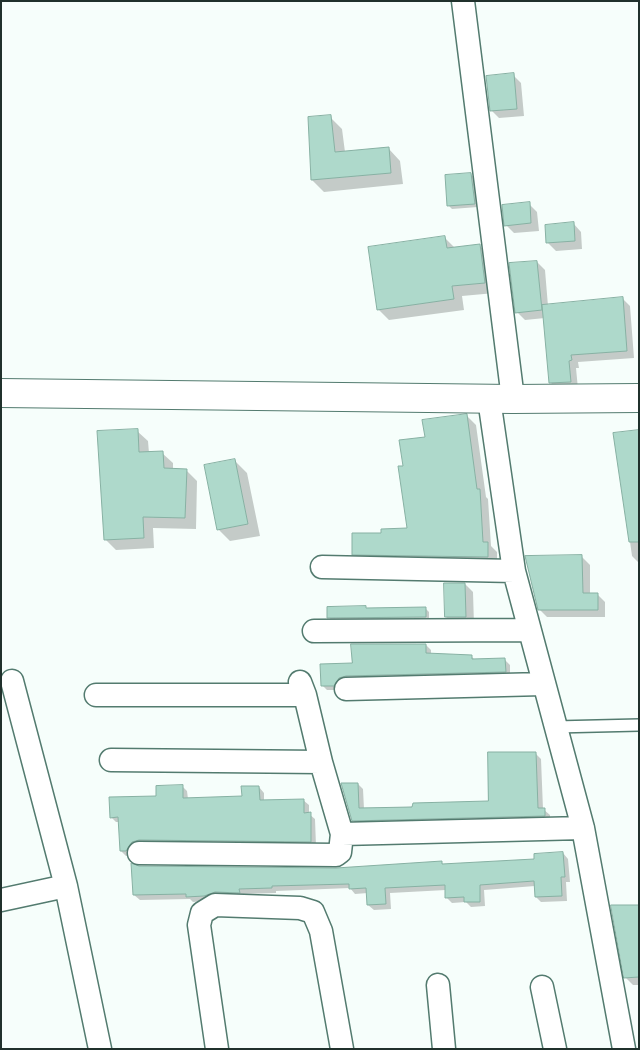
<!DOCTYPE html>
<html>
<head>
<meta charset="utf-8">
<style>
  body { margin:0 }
  #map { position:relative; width:640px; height:1050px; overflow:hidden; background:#f6fefb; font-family:"Playfair Display",serif }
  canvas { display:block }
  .frame { position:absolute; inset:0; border:2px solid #20312c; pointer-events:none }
</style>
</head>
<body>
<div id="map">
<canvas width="640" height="1050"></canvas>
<div class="frame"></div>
</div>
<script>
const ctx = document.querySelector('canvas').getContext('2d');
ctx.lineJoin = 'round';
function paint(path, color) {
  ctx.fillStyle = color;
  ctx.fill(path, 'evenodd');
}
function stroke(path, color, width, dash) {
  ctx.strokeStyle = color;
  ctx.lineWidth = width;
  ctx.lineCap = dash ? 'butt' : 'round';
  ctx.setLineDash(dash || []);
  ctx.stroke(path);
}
const shadow = new Path2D(`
  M513,75L521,83L524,116L499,118L491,110Z
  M330,117L342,129L345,152L389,149L400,161L403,184L324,192L312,180L309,118Z
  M471,174L474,178L478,207L452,209L448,205Z
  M529,204L537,212L539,231L514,233L506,225Z
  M573,223L581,232L582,249L556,251L548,243Z
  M445,238L455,248L480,246L491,257L495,293L462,296L464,310L389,320L378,309Z
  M537,262L545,270L548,306L623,299L630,306L634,358L578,362L579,368H576L578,389L558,390L551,383L545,318L525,320L517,312Z
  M466,415L476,425L486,497L488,499L491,546L497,552V566L363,563L354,554L383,534L409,530L404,467L426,438Z
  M137,431L148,441L149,453H162L173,463V470H186L197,481L196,529L153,528L154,548L116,550L105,539Z
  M639,431V563L632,556L615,434Z
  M235,461L247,473L260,536L230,541L219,530Z
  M582,557L590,565V594H597L605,602V617H547L539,609Z
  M465,584L473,592L474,625H454L446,617Z
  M425,608L429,612V621H332L329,617Z
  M426,645L431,650V654L471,656L475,660H505L510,665V676L339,690H327L322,685L353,664Z
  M535,753L541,759L543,809L550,815V821L358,826L353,820L358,784L363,789L364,809L490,803Z
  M182,786L187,791L188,799L243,797L259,787L264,793V801L303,800L309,805V814L315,819L316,846L126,856L121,851L120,822H116L111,817Z
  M563,853L568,859L570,882H566L567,901L541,902L536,897L535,886L484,890L485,906L471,907L466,902L452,903L447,898L446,890L390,893L391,909L374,910L368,905V893L355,894L350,888L276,891V893L244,894V897L193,902L190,899L140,900L134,895L139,867L336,869L441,862L444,865L536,860Z
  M639,906V985H633L625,977Z`);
const building = new Path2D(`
  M514,73L517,109L490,111L486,76Z
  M331,115L335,152L389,147L391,173L311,180L308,117Z
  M471,173L475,204L447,206L445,175Z
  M530,202L531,223L504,226L502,205Z
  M574,222L575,241L546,243L545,225Z
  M445,236L447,248L480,244L485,283L452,286L454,299L377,310L368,247Z
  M537,261L542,310L515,313L509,263Z
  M623,297L627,351L571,355L572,360L569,361L571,382L549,383L542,305Z
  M467,414L477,489H480L483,542H488V557L352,555V533H381V529L407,528L398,466H403L399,440L425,437L422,420Z
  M138,429L139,452L163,451L164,468L187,469L185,518L143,517L144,538L104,540L97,431Z
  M639,430V542H629L613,433Z
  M235,459L248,524L217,530L204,465Z
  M582,555L583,593H598V610H538L525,556Z
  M444,583H465L466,617H445Z
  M366,606V608L426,607V617L327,618V607Z
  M351,644H426V653L472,655V659L505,658L506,672L346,676L339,678L334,686H321L320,664L352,663Z
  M488,752H536L538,808H545V816L352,821L341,783H358L359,808L412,807L413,803L488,801Z
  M183,785V798L242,796L241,786H259L260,800L304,799V813L311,812V842L139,840L132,842L126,851H120L118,817L110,818L109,797L156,796V786Z
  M563,852L565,877H561L562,896L535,897L534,881L480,885V902H464V897L445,898V885L385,888L386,904L367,905L366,888L349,889V884L272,886V888L239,889L240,893L215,892L204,896L186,897V894L133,895L131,863L139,866L336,868L442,861V864L534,859V854Z
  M611,905H639V977L624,978Z`);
const service = new Path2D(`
  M555,727L639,725`);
const minor = new Path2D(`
  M463,1L513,399
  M489,399L514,571L583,828L624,1049
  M322,567L514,571
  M314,631L529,630
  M12,681L66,886L100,1049
  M300,682L305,695L321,762
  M346,689L543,684
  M96,695H305
  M111,760L321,762L342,834L340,852L336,855L139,853
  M342,834L583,828
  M1,900L66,886
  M438,985L444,1049
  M542,987L555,1049
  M217,1049L199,925L202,913L215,905L300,908L313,912L321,931L342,1049`);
const tertiary = new Path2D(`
  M1,393L513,399L639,398`);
paint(shadow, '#0003');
paint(building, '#aed9cb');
stroke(building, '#87b1a3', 1);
stroke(service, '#537b6f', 14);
stroke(minor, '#537b6f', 25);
stroke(tertiary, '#537b6f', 30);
stroke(service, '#fff', 11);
stroke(minor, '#fff', 22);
stroke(tertiary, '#fff', 28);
</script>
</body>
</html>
